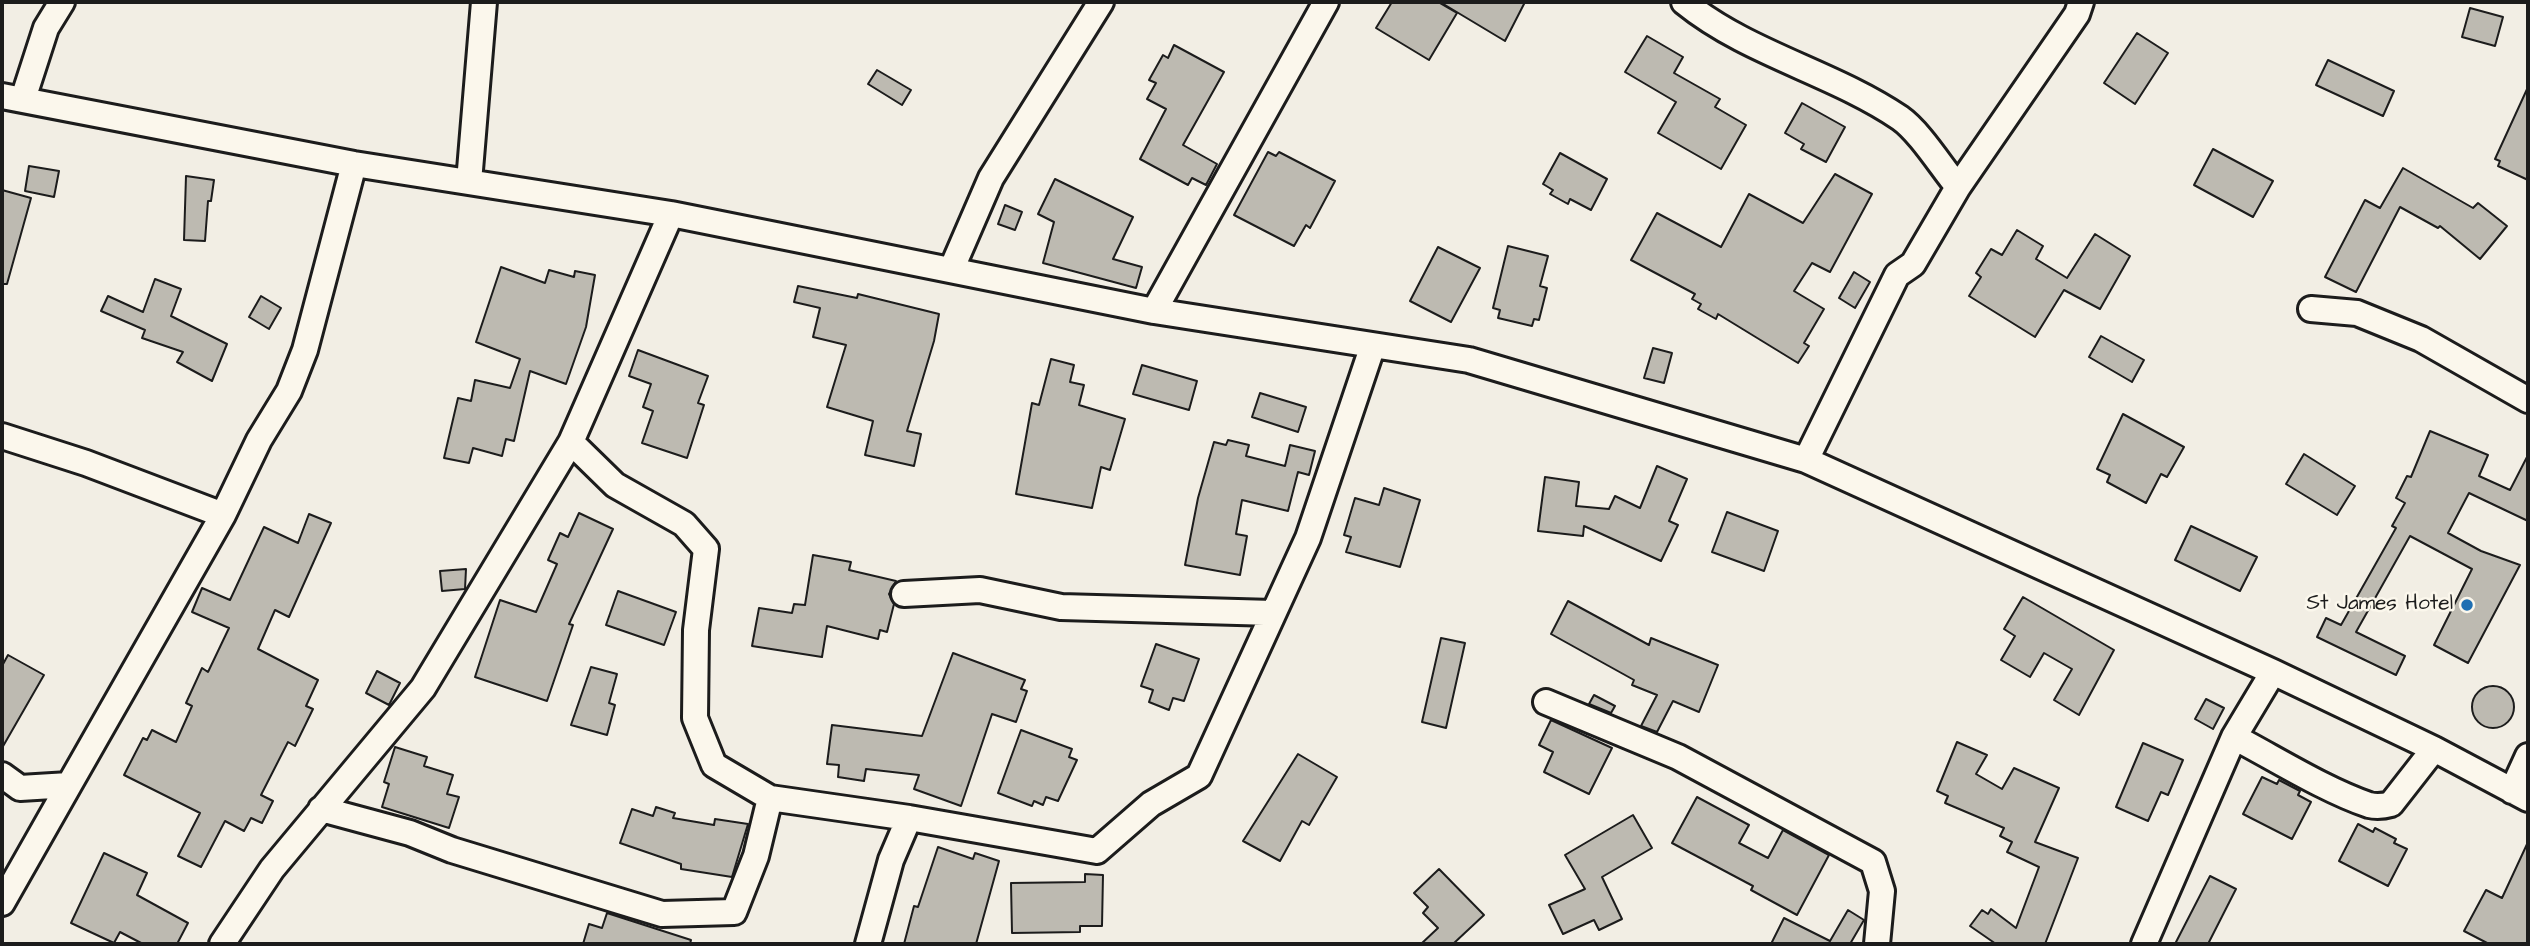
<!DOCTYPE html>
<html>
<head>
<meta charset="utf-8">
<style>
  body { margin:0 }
  #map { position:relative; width:2530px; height:946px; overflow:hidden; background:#f2eee4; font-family:"Architects Daughter",sans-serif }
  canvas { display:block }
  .frame { position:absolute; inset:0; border:4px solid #1c1c1c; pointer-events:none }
</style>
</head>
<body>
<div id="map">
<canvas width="2530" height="946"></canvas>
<div class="frame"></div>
</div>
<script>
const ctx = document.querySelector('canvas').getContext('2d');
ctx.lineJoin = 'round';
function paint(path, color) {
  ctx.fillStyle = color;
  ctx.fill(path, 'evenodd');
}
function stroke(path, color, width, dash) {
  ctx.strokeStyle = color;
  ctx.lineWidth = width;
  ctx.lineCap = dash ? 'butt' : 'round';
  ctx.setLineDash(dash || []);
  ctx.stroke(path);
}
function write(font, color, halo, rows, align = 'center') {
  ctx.font = font + ' "Architects Daughter",sans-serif';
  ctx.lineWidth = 5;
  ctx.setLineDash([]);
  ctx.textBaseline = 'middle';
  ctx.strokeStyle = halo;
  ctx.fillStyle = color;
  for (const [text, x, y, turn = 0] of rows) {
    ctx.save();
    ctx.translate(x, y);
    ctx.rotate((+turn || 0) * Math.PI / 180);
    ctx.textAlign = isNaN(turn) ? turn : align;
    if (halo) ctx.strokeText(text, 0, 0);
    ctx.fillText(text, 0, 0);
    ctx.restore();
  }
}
const building = new Path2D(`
  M1392,2H1438L1457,13L1429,60L1376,28Z
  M1440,2H1525L1505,41Z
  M2470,8L2503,17L2495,46L2462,37Z
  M2137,33L2168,53L2135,104L2104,83Z
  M1647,36L1683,57L1674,73L1720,99L1715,107L1746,125L1721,169L1658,133L1676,102L1625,72Z
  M1174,45L1224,72L1183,145L1217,164L1206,185L1192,178L1188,185L1140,159L1166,109L1147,99L1156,83L1149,80L1163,55L1168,58Z
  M2328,60L2394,91L2383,116L2316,85Z
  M877,70L911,90L902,105L868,84Z
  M2528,87V180L2498,166L2500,161L2495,159Z
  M1802,103L1845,127L1826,162L1801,149L1804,144L1785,133Z
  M2213,149L2273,181L2253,217L2194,185Z
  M1268,152L1276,156L1279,152L1335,181L1310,228L1306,225L1294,246L1234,215Z
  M1560,153L1607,179L1591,210L1570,199L1568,204L1550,194L1553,190L1543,184Z
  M29,166L59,171L54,197L25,191Z
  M2403,168L2473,208L2478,203L2507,226L2480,259L2440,226L2438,228L2400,207L2356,292L2325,277L2365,200L2380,208Z
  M1835,174L1872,194L1830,272L1812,263L1794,291L1824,309L1804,343L1809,346L1798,363L1718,314L1716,319L1698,309L1701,304L1692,299L1695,294L1631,260L1657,213L1721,247L1749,194L1803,223Z
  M186,176L214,180L211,201H208L205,241L184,240Z
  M1055,179L1133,217L1113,259L1142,267L1136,288L1043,263L1054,222L1038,214Z
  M2,190L31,198L7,284H2Z
  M1005,205L1022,212L1015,230L998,224Z
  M2017,230L2043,246L2036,259L2067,278L2095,234L2130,256L2100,309L2064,290L2035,337L1969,296L1981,277L1976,273L1991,249L2002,255Z
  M1508,246L1548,256L1540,286L1547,288L1539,320L1534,319L1532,326L1498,318L1500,310L1493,308Z
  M1438,247L1480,268L1451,322L1410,301Z
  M501,267L545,283L549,270L574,277L575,271L595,275L586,327L566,384L530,371L514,441L506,439L502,456L473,448L469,463L444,458L458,398L471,401L475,380L510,388L520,359L476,342Z
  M1854,272L1870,282L1855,308L1839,298Z
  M155,279L181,289L171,316L227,344L212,381L177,362L183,352L142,338L145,330L101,311L108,296L143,312Z
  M798,286L857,298L858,294L939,314L934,341L907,431L921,434L914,466L865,455L873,421L827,407L846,345L813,337L820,308L794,302Z
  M261,296L281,308L269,329L249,317Z
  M2101,336L2144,360L2132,382L2089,357Z
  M1653,348L1672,353L1664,383L1644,378Z
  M638,350L708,376L698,403L704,405L687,458L642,443L653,411L643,407L651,384L629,376Z
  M1051,359L1074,365L1070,382L1084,385L1079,405L1125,419L1110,470L1101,467L1092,508L1016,494L1032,403L1039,405Z
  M1142,365L1197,381L1189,410L1133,394Z
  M1260,393L1306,407L1298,432L1252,417Z
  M2123,414L2184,447L2167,477L2161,474L2146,503L2107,482L2110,475L2097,469Z
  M2430,431L2488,455L2479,476L2510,490L2528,455V521L2469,493L2448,533L2481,551L2520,565L2468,663L2434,645L2472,569L2410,536L2356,632L2405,656L2396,675L2317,637L2326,618L2341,625L2396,528L2392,526L2405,503L2396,498L2407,476L2411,477Z
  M1228,440L1249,445L1246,456L1285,466L1290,445L1315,451L1309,475L1298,472L1288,511L1242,500L1236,534L1247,536L1240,575L1185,565L1198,498L1214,442L1226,445Z
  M2304,454L2355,486L2337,515L2286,484Z
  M1657,466L1687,479L1669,521L1678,525L1661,561L1584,526L1583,536L1538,531L1545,477L1579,482L1576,506L1609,509L1615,496L1640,508Z
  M1384,488L1420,500L1400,567L1346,552L1351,537L1344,535L1355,498L1379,505Z
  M1727,512L1778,531L1764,571L1712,552Z
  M579,513L613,529L569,624L573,625L547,701L475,677L500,600L536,612L557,564L548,560L560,533L568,537Z
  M309,514L331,523L289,617L275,610L258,649L318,680L306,706L313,709L295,746L288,742L261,795L273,801L262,823L251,818L244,831L225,821L201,867L178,856L200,813L124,775L143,738L147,740L152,730L176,742L192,706L186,703L197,679L202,668L208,672L229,628L192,612L202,588L230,600L264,527L298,543Z
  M2191,526L2257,557L2240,591L2175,560Z
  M813,555L851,562L849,570L896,581L889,594L894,604L887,632L880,630L878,639L827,626L822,657L752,646L759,608L792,613L794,604L805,605Z
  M466,569L465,589L442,591L440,571Z
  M618,591L676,612L664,645L606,625Z
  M2023,597L2114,650L2079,715L2054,700L2072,669L2044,653L2030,677L2001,660L2015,636L2004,629Z
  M1568,601L1649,645L1651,638L1718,665L1699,712L1673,701L1657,732L1641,726L1657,695L1632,685L1634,680L1551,634Z
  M1441,638L1465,643L1446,728L1422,722Z
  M1156,644L1199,659L1184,701L1173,698L1169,710L1149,702L1153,690L1141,686Z
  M953,653L1025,680L1021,689L1027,691L1016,722L992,714L961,806L914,789L919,775L866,769L864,781L838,777L839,765L827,764L832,725L922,736Z
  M8,655L44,675L2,748V666Z
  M591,667L617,674L609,703L615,705L607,735L571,725Z
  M377,671L400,683L389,705L366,693Z
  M2472 707a21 21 0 1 1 42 0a21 21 0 1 1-42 0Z
  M1594,695L1615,706L1611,713L1589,704Z
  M2206,699L2224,708L2213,729L2195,719Z
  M1551,720L1612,748L1589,794L1544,772L1553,752L1539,745Z
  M1021,730L1072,749L1069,757L1077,760L1058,801L1046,797L1043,805L1034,801L1032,806L998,793Z
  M1957,742L1987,755L1976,774L2002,789L2014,768L2059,788L2035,842L2078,858L2045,944H1996L1970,926L1982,910L1988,914L1991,909L2016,928L2039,867L2007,852L2012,842L2000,836L2004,828L1945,803L1948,796L1937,791Z
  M2143,743L2183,760L2168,795L2161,792L2148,821L2116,807Z
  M395,747L427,757L424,766L453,775L447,794L459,797L449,828L382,807L389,784L384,782Z
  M1298,754L1337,777L1309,825L1302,821L1280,861L1243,841Z
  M2262,777L2277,784L2279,780L2300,791L2298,795L2311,802L2292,839L2243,814Z
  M1697,797L1749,825L1739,843L1768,858L1783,830L1829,855L1797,915L1751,890L1753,886L1672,843Z
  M656,807L675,813L673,818L714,825L715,819L748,824L732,877L681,869V864L620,843L632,809L653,816Z
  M1633,815L1652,848L1602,877L1622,919L1599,930L1594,920L1563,934L1549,905L1585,889L1565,855Z
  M2358,824L2373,832L2375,828L2396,839L2394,843L2407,849L2388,886L2339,861Z
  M2528,842V944H2489L2464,931L2486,890L2502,898Z
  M938,847L973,859L975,853L999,861L976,944H904L914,906L918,907Z
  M104,853L147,873L137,895L188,923L177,944H143L120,932L114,943L71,923Z
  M1439,869L1484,915L1453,944H1421L1438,928L1423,913L1428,907L1414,893Z
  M1085,874L1103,875L1102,926H1080V932L1012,933L1011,883L1085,882Z
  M2210,876L2236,889L2208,944H2175Z
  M1848,910L1864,920L1850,944H1771L1784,918L1830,941Z
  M607,913L691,940L690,944H583L589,924L602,928Z`);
const minor = new Path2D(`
  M1684,2C1748,54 1832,72 1900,118C1920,132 1942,168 1958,187
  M2,96L354,164L671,214L1154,311L1469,360L1806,460L2273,672L2434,749L2528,799
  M23,99L46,28L62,2
  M469,182L484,2
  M952,268L991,178L1101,2
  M2311,309L2357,313L2421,339L2528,400
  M1154,311L1326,2
  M2,436L86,463L223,515
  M571,442L615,485L684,524L706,549L696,630L695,718L714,765L770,798L909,818L1097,851L1151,804L1199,776L1308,538L1372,348
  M1806,460L1897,275L1913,264L1958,187L2077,14L2081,2
  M904,594L980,590L1061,607L1273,613
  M1546,702L1678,757L1873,862L1882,891L1877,944
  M2234,737C2276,759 2325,790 2369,805C2377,807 2384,806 2391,804L2434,749
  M2,775L20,788L69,785L223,515L259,440L289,391L305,350L354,164
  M2512,791L2528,756
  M321,809L410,833L452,850L662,914L734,912L756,856L770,798
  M2,903L69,785
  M222,944L272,869L423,688L571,442L671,214
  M868,944L891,860L909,818
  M2144,944L2234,737L2273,672`);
const markers = [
  [2467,605,7,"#1f6fb2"]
];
const poiNames = [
  ["St James Hotel",2453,605]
];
paint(building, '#bdbab1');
stroke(building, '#1c1c1c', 2);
stroke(minor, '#1c1c1c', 30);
stroke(minor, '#fbf7ec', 24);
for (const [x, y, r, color] of markers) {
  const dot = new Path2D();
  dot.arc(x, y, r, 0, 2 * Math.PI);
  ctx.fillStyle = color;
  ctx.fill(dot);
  stroke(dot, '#fbf7ec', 2.5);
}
write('21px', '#1c1c1c', '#fbf7ec', poiNames, 'right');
</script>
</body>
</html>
